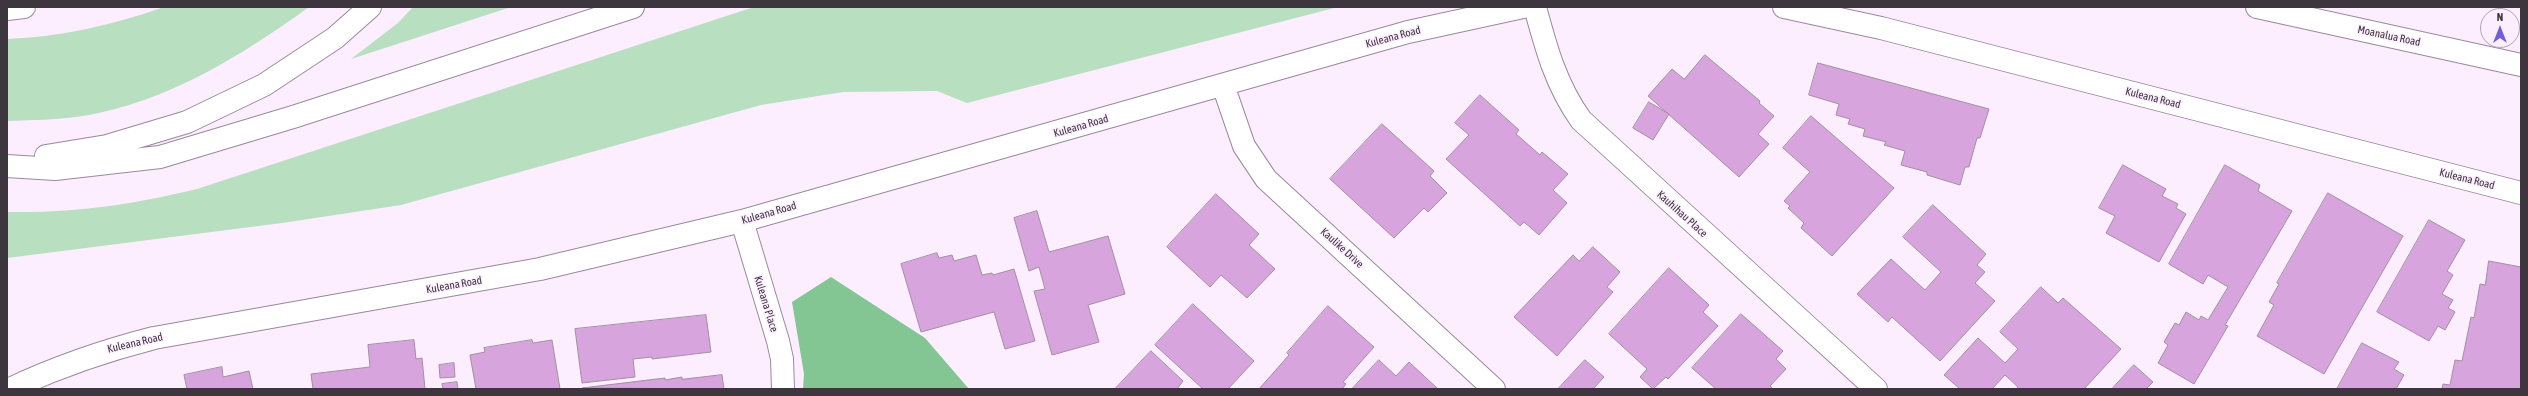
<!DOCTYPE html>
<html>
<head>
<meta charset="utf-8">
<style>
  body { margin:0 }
  #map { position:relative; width:2528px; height:396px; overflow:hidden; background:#fcedff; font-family:"Asap Condensed",sans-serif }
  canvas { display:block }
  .frame { position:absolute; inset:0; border:8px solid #3d363e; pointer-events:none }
  .north { position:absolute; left:2480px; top:8px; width:40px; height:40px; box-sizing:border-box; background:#fcedff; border:1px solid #b0a4b2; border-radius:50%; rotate:0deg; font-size:11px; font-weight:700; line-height:16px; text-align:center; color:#3d363e }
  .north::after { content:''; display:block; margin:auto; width:14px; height:18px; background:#6f60da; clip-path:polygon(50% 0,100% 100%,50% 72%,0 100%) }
</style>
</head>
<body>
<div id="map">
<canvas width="2528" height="396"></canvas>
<div class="frame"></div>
<div class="north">N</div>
</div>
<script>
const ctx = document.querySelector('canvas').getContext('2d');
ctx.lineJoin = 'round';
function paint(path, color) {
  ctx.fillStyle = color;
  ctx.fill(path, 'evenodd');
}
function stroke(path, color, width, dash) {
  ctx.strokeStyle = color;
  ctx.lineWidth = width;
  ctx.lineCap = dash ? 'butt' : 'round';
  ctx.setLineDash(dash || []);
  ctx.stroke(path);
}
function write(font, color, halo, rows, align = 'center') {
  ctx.font = font + ' "Asap Condensed",sans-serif';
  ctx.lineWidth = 3;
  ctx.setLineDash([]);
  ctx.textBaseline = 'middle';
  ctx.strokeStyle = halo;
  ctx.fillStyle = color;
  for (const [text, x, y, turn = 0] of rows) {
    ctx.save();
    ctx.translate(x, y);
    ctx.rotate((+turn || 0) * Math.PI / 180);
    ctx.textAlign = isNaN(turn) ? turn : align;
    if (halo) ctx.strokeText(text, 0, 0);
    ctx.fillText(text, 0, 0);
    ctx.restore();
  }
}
const green = new Path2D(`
  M164,7H309C241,56 167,102 83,116C58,120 32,120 7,121V39C61,37 113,25 164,7Z
  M413,7H511L351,59L398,23Z
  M754,7H1338L967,103L937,91L843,92L761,105L401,205L282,223L7,258V212C76,213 130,205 197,189Z`);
const forest = new Path2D(`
  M831,277L925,338L969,389H803L804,374L792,302Z`);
const building = new Path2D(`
  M1705,55L1760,101L1759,103L1774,116L1758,134L1769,144L1739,177L1648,96L1672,69L1684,79Z
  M1818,63L1989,109L1980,138H1977L1969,167H1965L1960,185L1927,175V172L1901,165L1905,151L1884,145L1886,142L1863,136L1865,129L1848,124L1850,119L1836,115L1839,104L1809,95Z
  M1480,95L1519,130L1516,134L1540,155L1542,152L1568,174L1553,190L1567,203L1539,235L1524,222L1520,226L1446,159L1469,135L1455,123Z
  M1649,102L1669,114L1653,140L1633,128Z
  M1811,116L1894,188L1832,256L1801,228L1804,223L1788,208L1790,206L1784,201L1810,172L1783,148Z
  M1382,124L1434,171L1430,176L1447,193L1428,212L1424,208L1394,238L1330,179Z
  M2123,165L2166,189L2162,196L2178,204L2176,208L2186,214L2159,262L2106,233L2115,216L2099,208Z
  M2225,165L2260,185L2258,191L2292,211L2225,325L2228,326L2194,384L2158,363L2168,345L2164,342L2175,323L2179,325L2186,312L2199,320L2201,316L2208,320L2228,287L2208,275L2203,284L2169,264Z
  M2328,193L2403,236L2324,374L2257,336L2274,305L2269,302L2279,284L2277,283Z
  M1216,194L1259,234L1249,245L1275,269L1247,298L1221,275L1210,287L1167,247Z
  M1933,205L1986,254L1977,265L1985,272L1975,283L1995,301L1940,361L1892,317L1888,322L1857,294L1891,259L1925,290L1941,272L1903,237Z
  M1037,211L1049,252L1108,236L1125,294L1088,305L1099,342L1052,355L1034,291L1045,289L1039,267L1029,271L1014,218Z
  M2429,220L2465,240L2447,271L2453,275L2442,294L2453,300L2448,308L2455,312L2445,330L2438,326L2429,341L2377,312Z
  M1593,247L1620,272L1607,287L1613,292L1557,356L1514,317L1573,255L1579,261Z
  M937,253L939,258L952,255L954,261L976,255L982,275L992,273L993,275L1014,269L1035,341L1005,349L994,312L921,332L901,264Z
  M2489,261L2521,267V389H2442L2443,384L2450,385L2455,360L2462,361L2471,317L2474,318L2480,284L2485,285Z
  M1669,268L1709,305L1703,312L1718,326L1668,379L1666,377L1653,389L1640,377L1647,369L1609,334Z
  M2041,287L2058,303L2063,298L2121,349L2084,389H2017L2018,387L2005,375L1992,389H1960L1944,375L1978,338L2005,363L2018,349L2000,332Z
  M1193,304L1254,361L1228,389H1203L1155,345Z
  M1328,306L1374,347L1343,382L1346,384L1342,389H1259L1289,355L1287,353Z
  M1741,314L1783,351L1776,359L1786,369L1770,386L1773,389H1716L1692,368Z
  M706,315L711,352L652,359V357L633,359L635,377L582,383L575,329Z
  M414,340L416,359L422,358L425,389H313L311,374L370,367L368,345Z
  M532,340L533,343L552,340L560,389H476L470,355L485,352L484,348Z
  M2362,343L2399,362L2394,369L2404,375L2396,389H2337Z
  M1151,351L1183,381L1177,389H1115Z
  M1379,360L1396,376L1409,362L1438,389H1352Z
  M1585,360L1604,377L1593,389H1558Z
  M454,363L455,377L440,378L439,365Z
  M2134,365L2153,382L2146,389H2112Z
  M222,367L223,377L249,371L253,389H187L184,375Z
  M722,375L724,389L582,388L665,378V380L682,377V379Z
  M457,382L458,389H443L442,384Z`);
const minor = new Path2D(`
  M1535,7C1546,48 1556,85 1581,120L1876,389
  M1784,7L1881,28L2521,193
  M1223,85L1244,146L1266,179L1494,389
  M742,221L778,341L782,359L783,389
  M10,389C57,367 103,351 154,338L540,269L742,221L1408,32L1523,7`);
const major = new Path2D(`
  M2257,7L2521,65`);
const highway = new Path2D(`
  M7,9L24,7
  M46,156L107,146L187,122L264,85L335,38L370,7
  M7,166L55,169L160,157L293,117L633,7`);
const streetNames = [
  ["Moanalua Road",2389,36,12],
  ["Kuleana Road",1393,37,-15],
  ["Kuleana Road",2153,98,14],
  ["Kuleana Road",1081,126,-16],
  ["Kuleana Road",2467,179,14],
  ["Kuleana Road",769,213,-16],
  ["Kauhihau Place",1682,214,42],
  ["Kaulike Drive",1342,248,42],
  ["Kuleana Road",454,285,-10],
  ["Kuleana Place",766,304,73],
  ["Kuleana Road",135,343,-13]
];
paint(green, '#b7dfc0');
paint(forest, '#83c593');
paint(building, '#d7a4dd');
stroke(building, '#a18fa2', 1);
stroke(minor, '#99899d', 24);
stroke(major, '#99899d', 24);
stroke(highway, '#99899d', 24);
stroke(minor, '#fff', 22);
stroke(major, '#fff', 22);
stroke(highway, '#fff', 22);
write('11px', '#3d363e', '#fcedff', streetNames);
</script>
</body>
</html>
